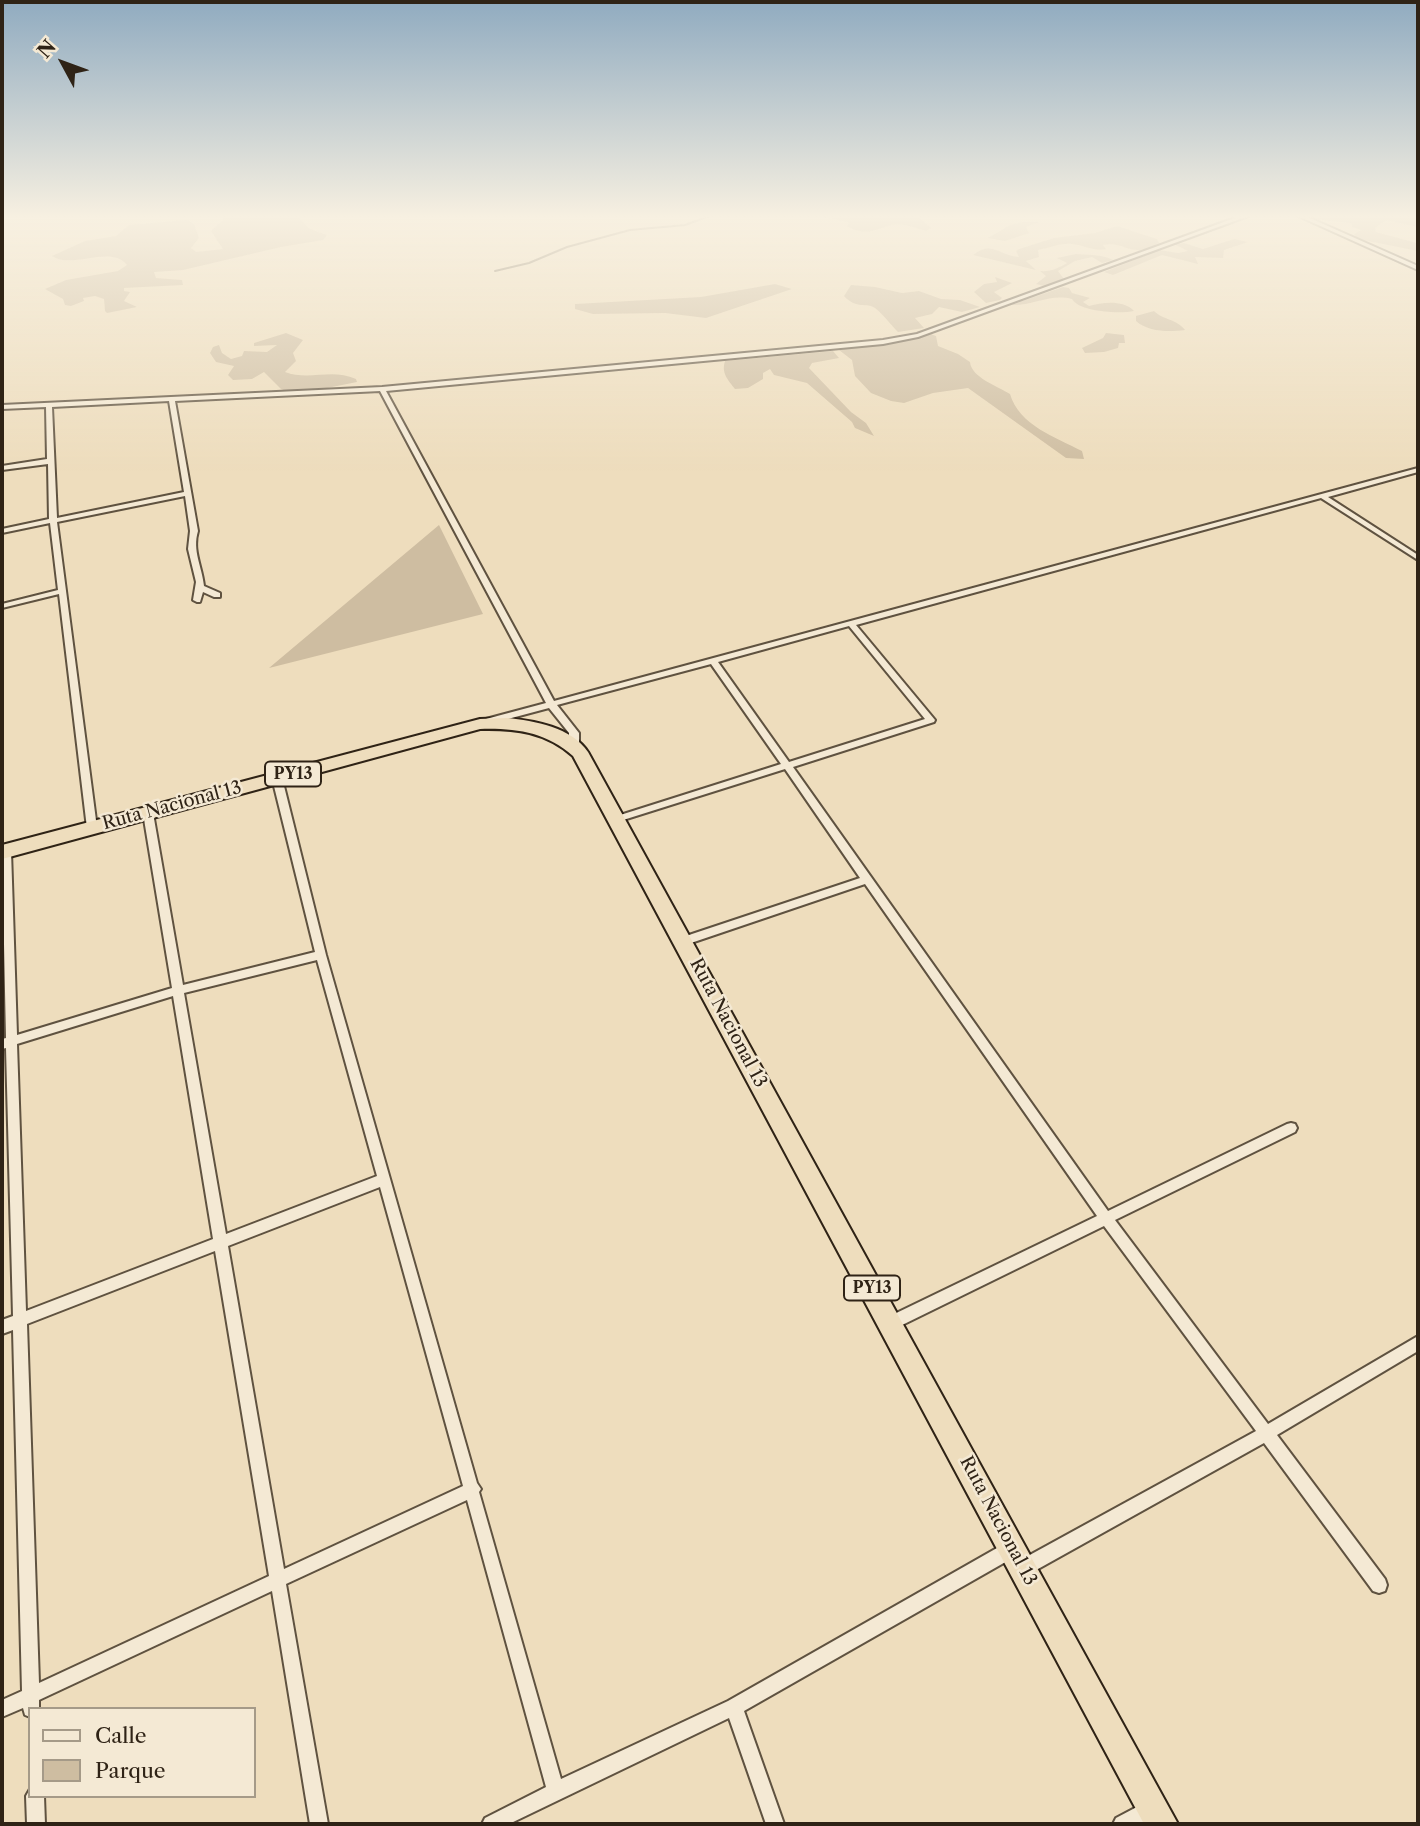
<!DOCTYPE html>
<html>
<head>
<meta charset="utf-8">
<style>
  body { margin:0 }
  #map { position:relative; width:1420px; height:1826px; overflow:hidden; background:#eeddbd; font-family:"Libre Caslon Text",serif }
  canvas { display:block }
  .frame { position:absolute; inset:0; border:4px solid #2f2316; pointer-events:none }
  .legend { position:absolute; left:28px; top:1707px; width:228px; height:91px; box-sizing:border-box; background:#f4e9d4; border:2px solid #a59a88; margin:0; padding:9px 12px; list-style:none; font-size:21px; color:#2f2316 }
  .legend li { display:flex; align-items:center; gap:14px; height:35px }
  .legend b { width:35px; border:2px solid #a59a88 }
  .north { position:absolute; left:28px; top:28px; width:70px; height:70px; -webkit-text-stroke:5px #f4e9d4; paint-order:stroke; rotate:311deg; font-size:19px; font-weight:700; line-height:28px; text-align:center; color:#2f2316 }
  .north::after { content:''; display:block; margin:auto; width:24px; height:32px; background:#2f2316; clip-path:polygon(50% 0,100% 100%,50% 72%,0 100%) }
</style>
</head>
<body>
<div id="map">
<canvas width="1420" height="1826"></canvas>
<div class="frame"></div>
<ul class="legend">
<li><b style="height:9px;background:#f4e9d4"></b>Calle</li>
<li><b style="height:19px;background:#cebda1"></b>Parque</li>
</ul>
<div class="north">N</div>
</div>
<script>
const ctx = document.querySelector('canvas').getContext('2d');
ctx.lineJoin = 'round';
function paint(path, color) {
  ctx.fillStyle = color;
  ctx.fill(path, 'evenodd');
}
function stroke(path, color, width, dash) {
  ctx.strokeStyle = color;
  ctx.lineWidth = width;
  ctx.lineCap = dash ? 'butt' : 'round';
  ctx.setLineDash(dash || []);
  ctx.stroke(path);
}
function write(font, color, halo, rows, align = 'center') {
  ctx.font = font + ' "Libre Caslon Text",serif';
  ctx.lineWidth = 5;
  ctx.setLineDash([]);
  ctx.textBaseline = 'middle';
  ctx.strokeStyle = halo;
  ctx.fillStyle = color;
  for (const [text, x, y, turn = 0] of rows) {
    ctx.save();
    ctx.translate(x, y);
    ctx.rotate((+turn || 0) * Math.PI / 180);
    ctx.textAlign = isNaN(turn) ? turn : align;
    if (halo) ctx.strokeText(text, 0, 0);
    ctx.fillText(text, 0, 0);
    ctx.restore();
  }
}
const green = new Path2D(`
  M223,215H296L310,229L327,235L323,240L281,247L183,270L154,272L156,278L182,280L183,285L124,288V291L130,292L124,301L137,307L107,313L105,311L104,299L95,296L83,298L84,301L71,306L65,305L63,299L45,289L66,280L118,271L127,265C111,244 72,270 52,256L85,241L116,236L129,225L187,220L194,224L199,238L191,248L196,252L223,249L211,231L223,220Z
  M812,215H916L931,228L926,231C916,228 902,222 891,225C874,230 865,237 847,226L849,222Z
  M1307,215H1418V227L1386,220L1375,228L1376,232L1417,243L1418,251L1358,239L1354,234L1361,230L1352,227L1351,223L1315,219Z
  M1022,222H1039L1026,227L1029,233L1005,241L988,238L1010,225Z
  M1117,226L1157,239L1159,243C1131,260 1125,240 1103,245L1106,249C1095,252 1084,245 1072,244C1059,243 1050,248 1038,250L1039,257L1026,261L1036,270L973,255C992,240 998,255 1019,257L1016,251L1019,249L1054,238L1095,233Z
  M1234,239L1248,242L1224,250L1223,258L1195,257L1198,264L1162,255L1113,275L1104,272L1159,250L1178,253L1188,251L1174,244L1184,243L1203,249Z
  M1076,254C1089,255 1101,254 1113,260L1102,263L1092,257L1075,261L1058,271L1064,279L1044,286L1036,284L1046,276L1040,271C1051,272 1058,268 1067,263L1057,258Z
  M995,277L1012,283L994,292L1002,298L1000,300L986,303L974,292L984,284L997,282Z
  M775,284L792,289L706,318L665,313L593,314L575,309V304L701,297Z
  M851,285L875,287L902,293L919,291L941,299L960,300L980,307L962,312L939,307L932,314L915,318L924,328L898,332C891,325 882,313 875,308C866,302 857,310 844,296Z
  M1063,287L1069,288L1072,293L1090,298L1083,302L1089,306C1103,302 1124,300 1134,311C1120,314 1079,312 1072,299C1050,293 1033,306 1011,305Z
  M1154,311C1163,320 1177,319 1185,330C1169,332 1148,332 1136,321V316Z
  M286,333L303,340L293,353L296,361L285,372C309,381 332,368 356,379L357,382L327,388L286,391L281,389L264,372L252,379L233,380L228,375L234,366L216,362L210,353L213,347L219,345L222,353L231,359L242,356L244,351L267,352L277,345L254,346V343Z
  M1106,333L1124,335L1125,343H1119L1118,348L1104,352L1085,353L1082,348L1103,338Z
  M931,334L936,336L938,346L958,354L970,362C971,377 997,386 1010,394C1019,425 1055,437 1082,451L1084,459L1066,458L968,388L933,393L904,403L891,401L871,393L855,376L852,360L839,350L859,346L887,345Z
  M833,351L839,358L812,363L809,368L851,412L866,423L874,436L855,428L852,422L807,383L774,375L770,369L763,373V379L748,388L735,389C728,380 721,373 725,361Z
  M439,525L483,614L269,668Z`);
const stream = new Path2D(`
  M495,271L529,263L567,247L630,230L685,225L712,215`);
const street = new Path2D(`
  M1243,215H1251L918,337L883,344L386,391L554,701L1418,468V472L1328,497L1418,555V560L1321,498L856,625L935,720L934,722L793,767L1108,1211L1287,1124L1291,1123L1295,1124L1297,1128L1295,1132L1115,1220L1268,1424L1418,1336V1351L1277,1435L1385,1579L1387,1585L1385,1591L1379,1593L1373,1591L1264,1443L1029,1574L1023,1576L1017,1574L1015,1568L1017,1562L1256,1431L1104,1226L896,1328L891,1330L886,1328L884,1323L886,1318L1097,1216L865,884L688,944H680L679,941L680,938L860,878L785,769L620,821H614L612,819L614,817L781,764L711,664L557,705L579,733V746L574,749L569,746V733L549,708L489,724L486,723L485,721L486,719L546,703L380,391L175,401L198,531C192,551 202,566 204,586L220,593V597H214L203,592L200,602H197L193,600L196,582L188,549L190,531L185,496L57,522L97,828L95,830H89L87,828L59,594L2,608V604L58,590L50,523L2,533V529L49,519L48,464L2,470V466L47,459L46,407L2,409V405L382,387L883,340L917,334ZM169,401L184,492L57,518L52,407ZM849,626L925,719L789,762L718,662Z
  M1296,215H1303L1418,266V270Z
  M277,775L282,778L326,955L477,1483L481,1489L479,1492L561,1779L728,1701L1004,1544L1010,1542L1016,1544L1018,1550L1016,1556L744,1711L784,1824H766L729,1718L509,1824H482L485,1818L546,1787L467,1500L286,1584L328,1824H310L272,1591L39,1700V1709H30V1717L25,1715L23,1708L2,1717V1700L22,1691L13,1330L2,1334V1320L13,1316L6,1048L2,1049V1039L6,1038L2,850L6,847L11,851L17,1035L172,988L143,813L148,810L153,813L183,985L315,952L272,778ZM317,960L377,1176L226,1234L184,993ZM173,996L213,1239L26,1311L17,1044ZM380,1187L463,1486L284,1569L228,1246ZM215,1251L269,1576L39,1683L27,1324Z
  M30,1789V1796H44L45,1824H27L26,1796Z
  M1150,1800L1156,1803L1159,1809C1151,1826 1129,1824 1113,1824L1116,1818Z`);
const highway = new Path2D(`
  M507,718C535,721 571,727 588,752L1178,1824H1144L573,756C546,732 515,728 480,729L2,859V845L480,719Z`);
const shields = [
  [293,774,56],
  [872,1288,56]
];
const shieldNames = [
  ["PY13",293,774],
  ["PY13",872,1288]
];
const streetNames = [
  ["Ruta Nacional 13",172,806,-15],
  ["Ruta Nacional 13",728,1023,62],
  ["Ruta Nacional 13",998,1521,62]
];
paint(green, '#cebda1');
stroke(stream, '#7b6d58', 2);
stroke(street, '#5f5240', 4);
stroke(highway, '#2f2316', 4);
paint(street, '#f4e9d4');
paint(highway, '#eeddbd');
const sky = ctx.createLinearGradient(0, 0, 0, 471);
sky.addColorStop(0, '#90abc0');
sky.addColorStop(0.46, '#f7f0e1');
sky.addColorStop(1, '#f7f0e100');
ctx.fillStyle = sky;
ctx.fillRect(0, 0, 1420, 471);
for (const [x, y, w] of shields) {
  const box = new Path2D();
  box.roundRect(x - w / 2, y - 12.5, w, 25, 5);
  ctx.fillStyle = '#f4e9d4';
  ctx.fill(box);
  stroke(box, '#2f2316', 2);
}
write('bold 16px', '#2f2316', null, shieldNames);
write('18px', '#2f2316', '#f4e9d4', streetNames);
</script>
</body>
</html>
